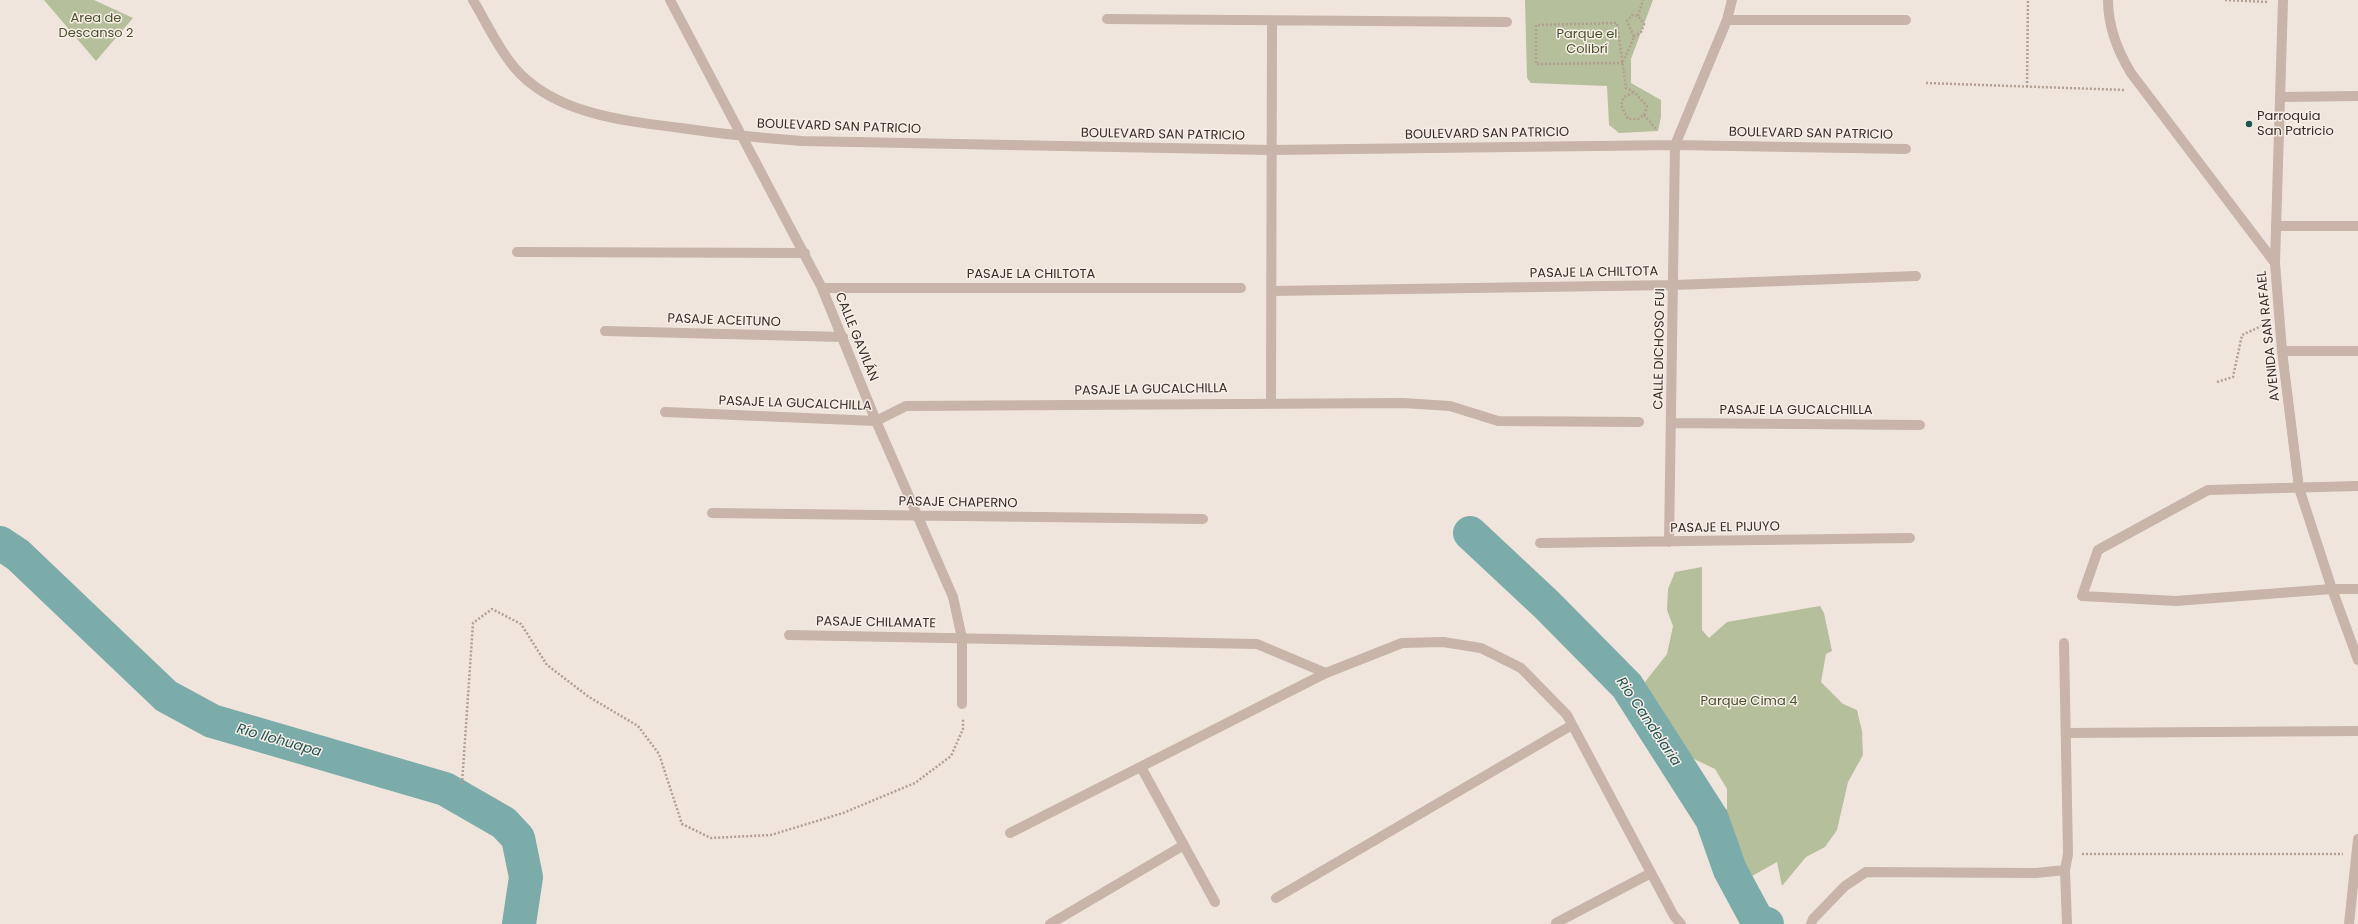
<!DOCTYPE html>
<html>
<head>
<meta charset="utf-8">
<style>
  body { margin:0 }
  canvas { display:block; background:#f0e5dc }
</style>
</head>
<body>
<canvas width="2358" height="924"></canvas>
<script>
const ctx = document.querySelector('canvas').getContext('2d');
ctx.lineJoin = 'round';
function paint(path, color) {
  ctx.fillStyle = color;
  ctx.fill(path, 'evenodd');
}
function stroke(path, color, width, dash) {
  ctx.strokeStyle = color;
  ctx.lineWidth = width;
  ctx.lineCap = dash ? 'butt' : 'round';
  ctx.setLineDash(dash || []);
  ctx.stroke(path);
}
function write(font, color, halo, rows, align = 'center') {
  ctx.font = font + ' Poppins,sans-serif';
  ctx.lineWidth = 3;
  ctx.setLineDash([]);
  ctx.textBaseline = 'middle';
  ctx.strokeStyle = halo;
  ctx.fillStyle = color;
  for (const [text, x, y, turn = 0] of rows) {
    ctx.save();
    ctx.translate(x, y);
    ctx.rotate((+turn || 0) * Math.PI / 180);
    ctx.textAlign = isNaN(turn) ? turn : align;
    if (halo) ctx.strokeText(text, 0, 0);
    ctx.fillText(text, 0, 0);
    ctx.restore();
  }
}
const green = new Path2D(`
  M44,0H94L133,18L96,61Z
  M1525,0H1653L1631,59V83L1661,100V117L1658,131L1619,133L1609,125L1607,86L1531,83L1527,78Z
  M1702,567V630L1709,638L1727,622L1820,606L1824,613L1832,651L1826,654L1821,682L1843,704L1857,710L1862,731L1863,755L1848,782L1837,830L1825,847L1806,857L1782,886L1777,862L1736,885L1724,854L1733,849L1712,819L1727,809V789L1715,769L1690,757L1665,725L1645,682L1667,654L1673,626L1667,610L1668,589L1675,572Z`);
const river = new Path2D(`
  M1470,533L1547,605L1627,686L1712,819L1730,870L1757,920L1767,924
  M0,543L18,555L166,696L212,721L445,789L504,823L518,838L526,877L519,924`);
const path = new Path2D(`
  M2225,0L2268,2
  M1638,16L1643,0
  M1623,62L1634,37L1627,21L1632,15L1638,16L1644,24L1641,32L1634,37
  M1623,63L1536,64V25L1617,23L1626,88L1634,92L1647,106L1644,115L1638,119H1628L1621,105L1624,97L1634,92
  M1926,83L2125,90
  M2027,87L2028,0
  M1644,115L1657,130
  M2217,382L2233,377L2242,335L2266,324
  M462,784L473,623L492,609L521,624L547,665L589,697L638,726L659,754L682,824L711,838L771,835L843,813L915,783L951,756L963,729V718
  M2082,854H2343`);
const minor = new Path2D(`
  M473,0C486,22 498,48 514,67C553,114 625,121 681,128C721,134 761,138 802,141L1271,150L1675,145L1906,149
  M670,0L822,288L876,421L953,597L962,638V704
  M2108,0C2108,27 2117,50 2131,73L2275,263
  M1107,19L1507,22
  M1727,20H1906
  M2280,97L2358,96
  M2276,226H2358
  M517,252L805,253
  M822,288H1241
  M1271,291L1674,285L1916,276
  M605,331L843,337
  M2282,351H2358
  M1271,402L1272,21
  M665,412L876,421L906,406L1403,403L1450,406L1498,421L1639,422
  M1671,423L1920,425
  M2358,486L2208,490L2098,550L2082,596L2176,601L2332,589H2358
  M712,513L1203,519
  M1669,542L1675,145L1727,20L1732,0
  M1540,543L1910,538
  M789,635L1257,644L1326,673
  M2064,643L2068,854L2065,870L2067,924
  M2066,733L2358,731
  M1141,767L1215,902
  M1010,833L1326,673L1402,643L1443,642L1481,648L1521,668L1567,715L1674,916L1681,924
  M1276,898L1572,725
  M1556,923L1651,873
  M1050,924L1184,845
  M1811,924L1813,919L1845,886L1866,872L2036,873L2065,870`);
const tertiary = new Path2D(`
  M2283,0L2275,263L2282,351L2299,488L2332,589L2358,660
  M2349,924L2358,839`);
const markers = [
  [2249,124,4,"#205453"]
];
const parkNames = [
  ["Area de",96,19],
  ["Descanso 2",96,34],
  ["Parque el",1587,35],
  ["Colibrí",1587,50],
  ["Parque Cima 4",1749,702]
];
const poiNames = [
  ["Parroquia",2257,117],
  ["San Patricio",2257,132]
];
const streetNames = [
  ["BOULEVARD SAN PATRICIO",839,127,2],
  ["BOULEVARD SAN PATRICIO",1487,134,-1],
  ["BOULEVARD SAN PATRICIO",1811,134,1],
  ["BOULEVARD SAN PATRICIO",1163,135,1],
  ["PASAJE LA CHILTOTA",1594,273,-1],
  ["PASAJE LA CHILTOTA",1031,275],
  ["PASAJE ACEITUNO",724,321,2],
  ["AVENIDA SAN RAFAEL",2269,336,-96],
  ["CALLE GAVILÁN",856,337,68],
  ["CALLE DICHOSO FUI",1660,349,-89],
  ["PASAJE LA GUCALCHILLA",1151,390,-1],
  ["PASAJE LA GUCALCHILLA",795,404,2],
  ["PASAJE LA GUCALCHILLA",1796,411],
  ["PASAJE CHAPERNO",958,503,1],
  ["PASAJE EL PIJUYO",1725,528,-1],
  ["PASAJE CHILAMATE",876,623,1]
];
const waterNames = [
  ["Rio Candelaria",1648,722,56],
  ["Río Ilohuapa",279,741,16]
];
paint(green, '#b6bf9c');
stroke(river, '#7cacaa', 34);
stroke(path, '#b39e92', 2.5, [2, 2]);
stroke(minor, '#c8b4a8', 10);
stroke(tertiary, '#c8b4a8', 10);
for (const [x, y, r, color] of markers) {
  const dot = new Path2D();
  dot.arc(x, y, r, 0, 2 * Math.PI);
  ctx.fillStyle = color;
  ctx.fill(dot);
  stroke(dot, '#f8efe8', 1.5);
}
write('13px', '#47522d', '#f8efe8', parkNames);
write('13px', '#352b28', '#f8efe8', poiNames, 'left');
write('13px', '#352b28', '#f8efe8', streetNames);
write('italic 14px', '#205453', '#f8efe8', waterNames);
</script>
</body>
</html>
